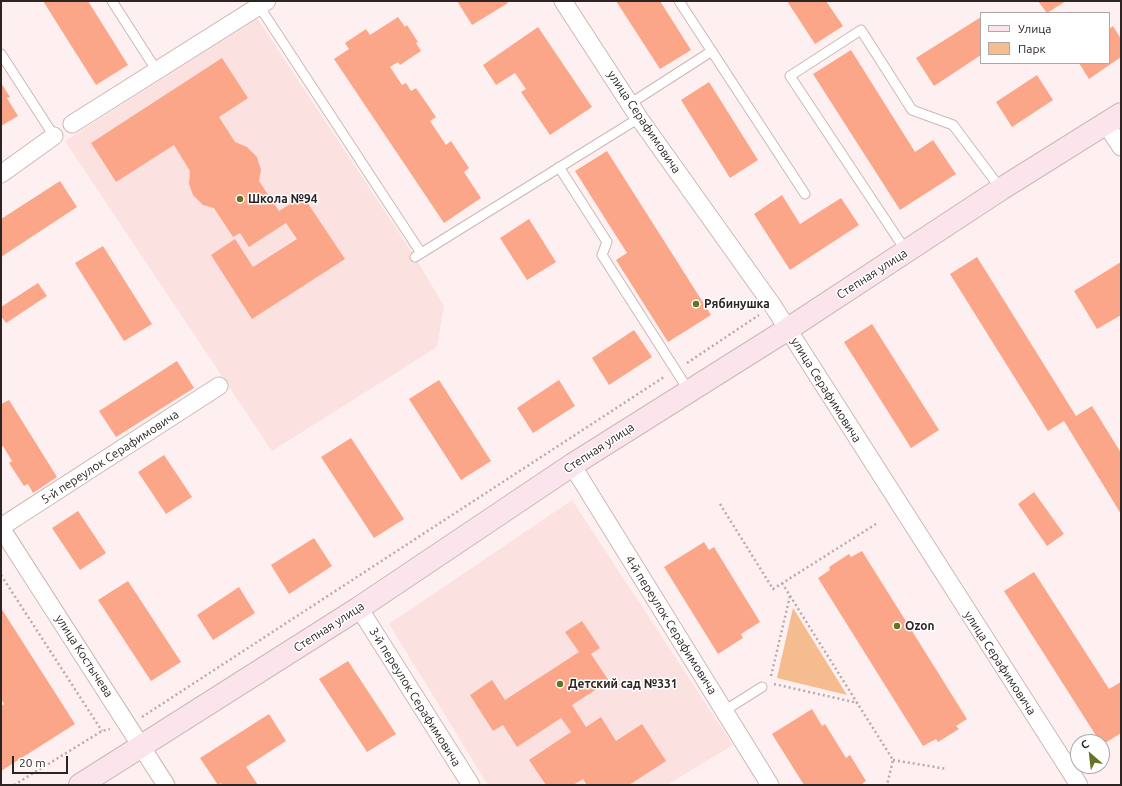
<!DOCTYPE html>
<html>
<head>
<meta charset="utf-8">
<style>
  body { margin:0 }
  #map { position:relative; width:1122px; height:786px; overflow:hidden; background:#fef0f0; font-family:Ubuntu,sans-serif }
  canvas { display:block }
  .frame { position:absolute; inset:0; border:2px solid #2d2524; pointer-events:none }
  .legend { position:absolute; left:980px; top:12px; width:130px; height:52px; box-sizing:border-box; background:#fff; border:1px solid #aba8a7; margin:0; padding:5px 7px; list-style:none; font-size:12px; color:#2d2524 }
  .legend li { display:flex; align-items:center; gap:8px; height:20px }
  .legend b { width:20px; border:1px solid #aba8a7 }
  .north { position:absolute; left:1070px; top:734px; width:40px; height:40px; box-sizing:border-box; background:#fff; border:1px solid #aba8a7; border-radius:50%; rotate:332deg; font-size:11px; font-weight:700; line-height:16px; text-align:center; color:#2d2524 }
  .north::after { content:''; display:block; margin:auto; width:14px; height:18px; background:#647422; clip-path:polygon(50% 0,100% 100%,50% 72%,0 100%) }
  .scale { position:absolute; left:12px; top:756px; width:56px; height:18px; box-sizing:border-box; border:2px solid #2d2524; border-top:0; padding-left:5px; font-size:12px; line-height:14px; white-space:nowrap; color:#2d2524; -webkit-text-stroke:3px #fff; paint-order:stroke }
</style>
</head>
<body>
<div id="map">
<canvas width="1122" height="786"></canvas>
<div class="frame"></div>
<ul class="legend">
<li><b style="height:5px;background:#fce4ec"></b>Улица</li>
<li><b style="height:11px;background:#f5bc8f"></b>Парк</li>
</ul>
<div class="north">С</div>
<div class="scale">20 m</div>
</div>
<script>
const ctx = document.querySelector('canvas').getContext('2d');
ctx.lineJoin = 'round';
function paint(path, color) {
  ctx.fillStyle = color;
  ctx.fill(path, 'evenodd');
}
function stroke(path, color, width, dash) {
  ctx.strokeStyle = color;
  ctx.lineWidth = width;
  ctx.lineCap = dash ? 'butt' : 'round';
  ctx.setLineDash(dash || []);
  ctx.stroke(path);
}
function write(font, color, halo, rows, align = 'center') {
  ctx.font = font + ' Ubuntu,sans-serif';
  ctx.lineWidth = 3;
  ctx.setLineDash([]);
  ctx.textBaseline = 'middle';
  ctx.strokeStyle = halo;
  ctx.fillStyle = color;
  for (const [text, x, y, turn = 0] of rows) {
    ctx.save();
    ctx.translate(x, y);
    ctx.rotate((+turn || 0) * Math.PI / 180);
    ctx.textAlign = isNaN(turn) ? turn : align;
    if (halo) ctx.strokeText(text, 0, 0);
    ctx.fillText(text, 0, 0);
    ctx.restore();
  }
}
const built = new Path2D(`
  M257,18L415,257L444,306L437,347L272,451L65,141Z
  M572,500L733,745L667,785H488L389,624Z`);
const green = new Path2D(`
  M793,608L847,695L777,678Z`);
const building = new Path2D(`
  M43,1H88L128,65L96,85Z
  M457,1H506L508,3L472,25Z
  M616,1H660L691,50L660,69Z
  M787,1H826L843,26L815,44Z
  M1038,1H1066L1047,13Z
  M398,17L405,27L407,25L418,42L416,43L421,51L400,65L398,62L390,67L402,85L406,83L411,91L416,88L436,117L430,121L446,145L451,141L469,168L464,172L481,198L444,223L334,59L349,49L345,43L366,29L370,35Z
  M981,17V55L934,86L916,58Z
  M1113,26L1121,39V57L1089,79L1079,63H1109V29Z
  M538,27L592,107L550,135L521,92L526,89L515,73L496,85L483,65Z
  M851,50L915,152L933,140L956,174L900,210L813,74Z
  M222,58L248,98L219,117L235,142L247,147L257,157L261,170L259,181L279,211L303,196L345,259L252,319L211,255L235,239L253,267L297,239L286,223L249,247L240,233L233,237L214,208L203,205L193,195L189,184L190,171L174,145L116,182L91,143Z
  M1037,75L1053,100L1012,127L996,102Z
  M709,82L758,160L730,178L681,100Z
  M1,83L10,97L7,98L18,116L1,126Z
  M607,151L711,315L668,342L616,260L627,253L575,171Z
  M60,181L77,207L1,257V219Z
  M782,195L800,224L841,198L859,225L790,270L754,214Z
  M529,219L556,262L527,280L500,238Z
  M103,246L152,324L124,341L75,263Z
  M977,257L1076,416L1092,406L1121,453V514L1064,421L1048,431L950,274Z
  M1121,262V315L1097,329L1074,291Z
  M38,283L47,296L6,323L1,316V307Z
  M872,324L939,430L911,448L844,342Z
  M634,330L652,357L609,385L592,358Z
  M177,361L194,388L116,437L99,411Z
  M439,380L491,461L461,480L409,399Z
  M559,380L575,406L533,433L517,408Z
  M9,400L57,477L33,493L28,484L24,486L9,463L12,461L3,446L1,447V404Z
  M351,438L404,519L374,538L321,457Z
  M164,455L192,497L166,514L138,472Z
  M1034,492L1064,534L1047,546L1018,504Z
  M78,511L106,553L80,570L52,528Z
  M314,538L332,566L289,594L271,565Z
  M704,542L709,550L714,547L760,622L741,634L743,638L718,654L664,567Z
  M862,551L967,719L956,726L959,729L938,742L936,739L923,746L818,578L830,570L829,567L849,554L851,557Z
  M1034,572L1109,689L1121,682V733L1102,745L1004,591Z
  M128,581L181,662L151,681L98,600Z
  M239,587L255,613L213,640L197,615Z
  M1,608L75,724L1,771V706L4,704L1,699Z
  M582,621L600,648L591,654L609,681L572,705L586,727L601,717L616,741L642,724L666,761L629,785H587L583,779L573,785H546L529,760L571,732L561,718L517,747L503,725L493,731L470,695L492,680L505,700L579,652L565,632Z
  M348,661L396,734L367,752L319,679Z
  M812,709L822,726L825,724L846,758L850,755L866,781L863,783V785H804L772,734Z
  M269,714L286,741L246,767L258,785H223L221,783L218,785L200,758Z`);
const path = new Path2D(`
  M687,363L759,315
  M720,504L773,589L876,524
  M1,575L102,731
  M782,583L893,760L887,785
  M771,676L790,596
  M774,684L858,703
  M142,717L664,377
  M893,760L947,769
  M14,785L102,731L110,729`);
const lane = new Path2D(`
  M112,1L157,71
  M679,1L805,194
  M259,6L421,253
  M1,54L54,136
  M631,103L712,51
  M559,167L607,242L602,255L689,391
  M906,251L790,76L861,30L912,110L953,125L1001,189
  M415,257L639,118
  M724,711L762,687`);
const street = new Path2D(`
  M563,1L639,118L773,306L1079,785
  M72,124L267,1
  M1106,124L1121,147
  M1,174L54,136
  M572,465L770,785
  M1,527L219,386
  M1,528L166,785
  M359,608L471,785`);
const secondary = new Path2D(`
  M80,785L359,608L572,465L788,329L1001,189L1121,114`);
const markers = [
  [240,199,4,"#647422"],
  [696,304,4,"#647422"],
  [897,626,4,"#647422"],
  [560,684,4,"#647422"]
];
const streetNames = [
  ["улица Серафимовича",644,122,56],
  ["Степная улица",872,274,-33],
  ["улица Серафимовича",826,390,58],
  ["Степная улица",599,448,-33],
  ["5-й переулок Серафимовича",110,457,-33],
  ["4-й переулок Серафимовича",671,625,58],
  ["Степная улица",329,627,-33],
  ["улица Костычева",84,656,57],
  ["улица Серафимовича",1000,663,57],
  ["3-й переулок Серафимовича",415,697,58]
];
const poiNames = [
  ["Школа №94",248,199],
  ["Рябинушка",704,304],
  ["Ozon",905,626],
  ["Детский сад №331",568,684]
];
paint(built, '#fbe2e1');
paint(green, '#f5bc8f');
paint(building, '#fba589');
stroke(lane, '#ccb7b6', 11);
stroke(street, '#ccb7b6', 19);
stroke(secondary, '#ccb7b6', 24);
stroke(path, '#b7abaa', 2.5, [2, 3]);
stroke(lane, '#fff', 9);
stroke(street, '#fff', 17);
stroke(secondary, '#fce4ec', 22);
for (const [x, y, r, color] of markers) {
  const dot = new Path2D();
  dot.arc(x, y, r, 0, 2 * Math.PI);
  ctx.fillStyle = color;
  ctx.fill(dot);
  stroke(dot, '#fff', 1.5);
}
write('12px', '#2d2524', '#fff', streetNames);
write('bold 12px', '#2d2524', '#fff', poiNames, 'left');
</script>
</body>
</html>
